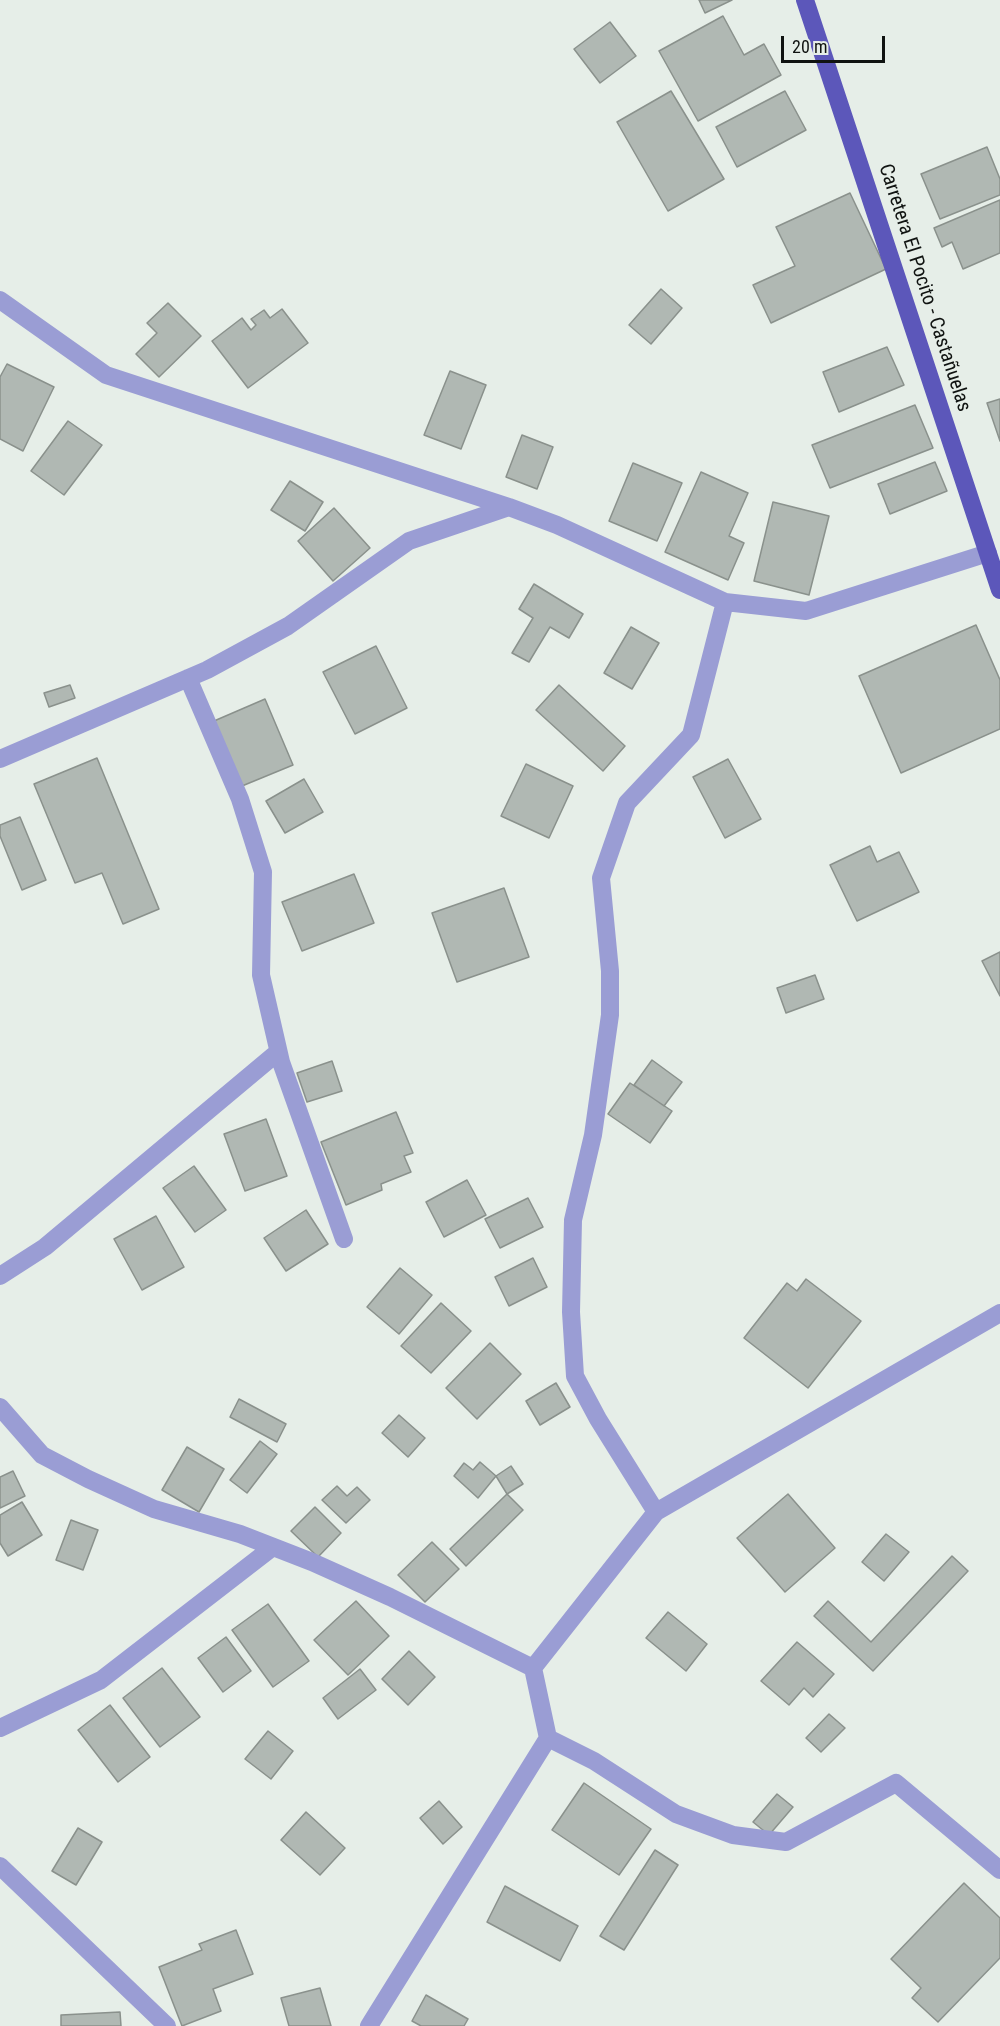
<!DOCTYPE html>
<html>
<head>
<meta charset="utf-8">
<style>
  body { margin:0 }
  #map { position:relative; width:1000px; height:2026px; overflow:hidden; background:#e6eee8; font-family:"Roboto Condensed",sans-serif }
  canvas { display:block }
  .scale { position:absolute; left:781px; top:36px; width:104px; height:27px; box-sizing:border-box; border:3px solid #101311; border-top:0; padding-left:8px; font-size:18px; line-height:21px; white-space:nowrap; color:#101311; -webkit-text-stroke:4px #e6eee8; paint-order:stroke }
</style>
</head>
<body>
<div id="map">
<canvas width="1000" height="2026"></canvas>
<div class="scale">20 m</div>
</div>
<script>
const ctx = document.querySelector('canvas').getContext('2d');
ctx.lineJoin = 'round';
function paint(path, color) {
  ctx.fillStyle = color;
  ctx.fill(path, 'evenodd');
}
function stroke(path, color, width, dash) {
  ctx.strokeStyle = color;
  ctx.lineWidth = width;
  ctx.lineCap = dash ? 'butt' : 'round';
  ctx.setLineDash(dash || []);
  ctx.stroke(path);
}
function write(font, color, halo, rows, align = 'center') {
  ctx.font = font + ' "Roboto Condensed",sans-serif';
  ctx.lineWidth = 4.5;
  ctx.setLineDash([]);
  ctx.textBaseline = 'middle';
  ctx.strokeStyle = halo;
  ctx.fillStyle = color;
  for (const [text, x, y, turn = 0] of rows) {
    ctx.save();
    ctx.translate(x, y);
    ctx.rotate((+turn || 0) * Math.PI / 180);
    ctx.textAlign = isNaN(turn) ? turn : align;
    if (halo) ctx.strokeText(text, 0, 0);
    ctx.fillText(text, 0, 0);
    ctx.restore();
  }
}
const building = new Path2D(`
  M699,0H732L705,13Z
  M723,16L744,55L764,44L781,75L698,121L659,51Z
  M610,22L636,56L600,83L574,49Z
  M671,91L724,179L668,211L617,122Z
  M785,91L806,130L737,167L716,127Z
  M987,147L1000,179V195L940,219L921,174Z
  M850,193L886,269L771,323L753,285L795,266L776,227Z
  M1000,200V253L963,269L952,242L942,247L934,228Z
  M661,289L682,308L651,344L629,325Z
  M168,303L201,336L159,377L136,354L157,333L147,323Z
  M282,309L308,343L248,388L212,341L242,318L251,330L256,325L251,319L264,310L270,318Z
  M887,347L904,385L839,412L823,372Z
  M7,364L54,387L23,451L0,439V377Z
  M450,371L486,385L461,449L424,435Z
  M1000,399V441L987,403Z
  M915,405L933,448L830,488L812,445Z
  M68,421L102,445L64,495L31,471Z
  M522,435L553,447L537,489L506,477Z
  M935,462L947,491L890,514L878,484Z
  M633,463L682,483L657,541L609,521Z
  M701,472L748,493L729,536L744,543L728,580L665,552Z
  M290,481L323,502L305,531L271,510Z
  M773,502L829,516L809,595L754,581Z
  M334,508L370,548L333,581L298,541Z
  M534,584L583,614L569,638L550,627L529,662L512,653L533,618L519,609Z
  M976,625L1000,680V729L901,773L859,676Z
  M631,627L659,643L632,689L604,673Z
  M376,646L407,708L355,734L323,672Z
  M70,685L75,698L49,707L44,693Z
  M559,685L625,746L603,771L536,710Z
  M265,699L293,765L242,786L214,721Z
  M97,758L159,909L123,924L102,873L75,883L34,784Z
  M728,759L761,819L725,838L693,777Z
  M526,764L573,786L549,838L501,816Z
  M304,779L323,812L285,833L266,801Z
  M20,817L46,880L22,890L0,836V825Z
  M870,846L877,862L899,852L919,892L857,921L830,865Z
  M354,874L374,923L302,951L282,902Z
  M504,888L529,957L457,982L432,913Z
  M1000,952V996L982,961Z
  M815,975L824,999L786,1013L777,988Z
  M652,1060L682,1082L664,1106L634,1085Z
  M332,1061L342,1091L307,1102L297,1073Z
  M630,1083L672,1111L650,1143L608,1114Z
  M396,1112L413,1153L404,1156L411,1172L381,1184L382,1190L346,1205L321,1142Z
  M266,1119L287,1176L245,1191L224,1134Z
  M194,1166L226,1210L195,1232L163,1188Z
  M467,1180L486,1215L444,1237L426,1202Z
  M528,1198L543,1227L500,1248L485,1219Z
  M306,1210L328,1244L286,1271L264,1238Z
  M156,1216L184,1267L142,1290L114,1239Z
  M533,1258L547,1287L509,1306L495,1277Z
  M400,1268L432,1295L399,1334L367,1307Z
  M806,1279L861,1321L808,1388L744,1338L787,1283L797,1291Z
  M441,1303L471,1331L431,1373L401,1346Z
  M490,1343L521,1374L477,1419L446,1388Z
  M556,1383L570,1407L540,1425L526,1401Z
  M239,1399L286,1424L277,1442L230,1417Z
  M399,1415L425,1438L408,1457L382,1433Z
  M260,1441L277,1454L247,1493L230,1480Z
  M187,1447L224,1469L199,1512L162,1490Z
  M480,1462L496,1476L478,1498L454,1476L464,1463L473,1470Z
  M511,1466L523,1484L507,1494L496,1476Z
  M13,1471L25,1496L0,1508V1477Z
  M337,1486L347,1496L357,1487L370,1500L346,1523L322,1500Z
  M507,1494L523,1510L466,1566L450,1549Z
  M788,1494L835,1548L785,1592L737,1538Z
  M22,1502L42,1535L8,1556L0,1543V1515Z
  M315,1507L341,1533L318,1557L291,1531Z
  M71,1520L98,1530L83,1570L56,1560Z
  M886,1534L909,1552L884,1581L862,1562Z
  M432,1542L459,1569L425,1602L398,1575Z
  M952,1556L968,1571L873,1671L814,1616L828,1601L871,1642Z
  M356,1601L389,1636L348,1675L314,1640Z
  M268,1604L309,1661L273,1687L232,1630Z
  M668,1612L707,1644L686,1671L646,1638Z
  M226,1637L251,1671L223,1692L198,1658Z
  M797,1642L834,1674L813,1697L804,1688L789,1705L761,1681Z
  M409,1651L435,1677L408,1705L382,1679Z
  M162,1668L200,1717L160,1747L123,1698Z
  M360,1669L376,1690L338,1719L323,1698Z
  M110,1705L150,1757L118,1782L78,1730Z
  M829,1714L845,1728L821,1752L806,1738Z
  M268,1731L293,1751L271,1779L245,1759Z
  M584,1783L651,1829L619,1875L552,1830Z
  M777,1794L793,1807L769,1835L753,1822Z
  M439,1801L462,1827L443,1844L420,1818Z
  M306,1812L345,1848L320,1875L281,1840Z
  M78,1828L102,1842L76,1885L52,1871Z
  M655,1850L678,1865L624,1950L600,1936Z
  M964,1883L1000,1918V1958L938,2022L912,1998L921,1988L891,1959Z
  M505,1886L578,1926L560,1961L487,1922Z
  M236,1930L253,1974L213,1989L221,2011L182,2026L159,1967L202,1950L199,1944Z
  M320,1988L331,2026H289L281,1998Z
  M426,1995L468,2019L464,2026H421L412,2021Z
  M120,2012L121,2026H61V2015Z`);
const minor = new Path2D(`
  M0,300L106,375L509,507L557,525L725,602L806,611L988,553
  M188,678L240,799L263,872L261,975L281,1062L344,1239
  M0,759L207,670L288,626L409,541L509,507
  M0,1276L45,1247L278,1052
  M0,1407L42,1455L88,1479L154,1509L240,1534L312,1562L390,1597L533,1668
  M656,1512L598,1419L575,1376L571,1312L573,1220L593,1135L610,1015V971L601,878L627,803L691,735L725,602
  M0,1728L101,1680L273,1547
  M548,1738L594,1761L676,1814L733,1835L786,1842L896,1783L1000,1870
  M0,1866L167,2026
  M369,2026L548,1738L533,1668L656,1512L1000,1313`);
const major = new Path2D(`
  M805,0L1000,590`);
const streetNames = [
  ["Carretera El Pocito - Castañuelas",924,288,72]
];
paint(building, '#b0b8b3');
stroke(building, '#8a918c', 1.5);
stroke(minor, '#9a9dd4', 18);
stroke(major, '#5c57ba', 18);
write('20px', '#101311', '#e6eee8', streetNames);
</script>
</body>
</html>
